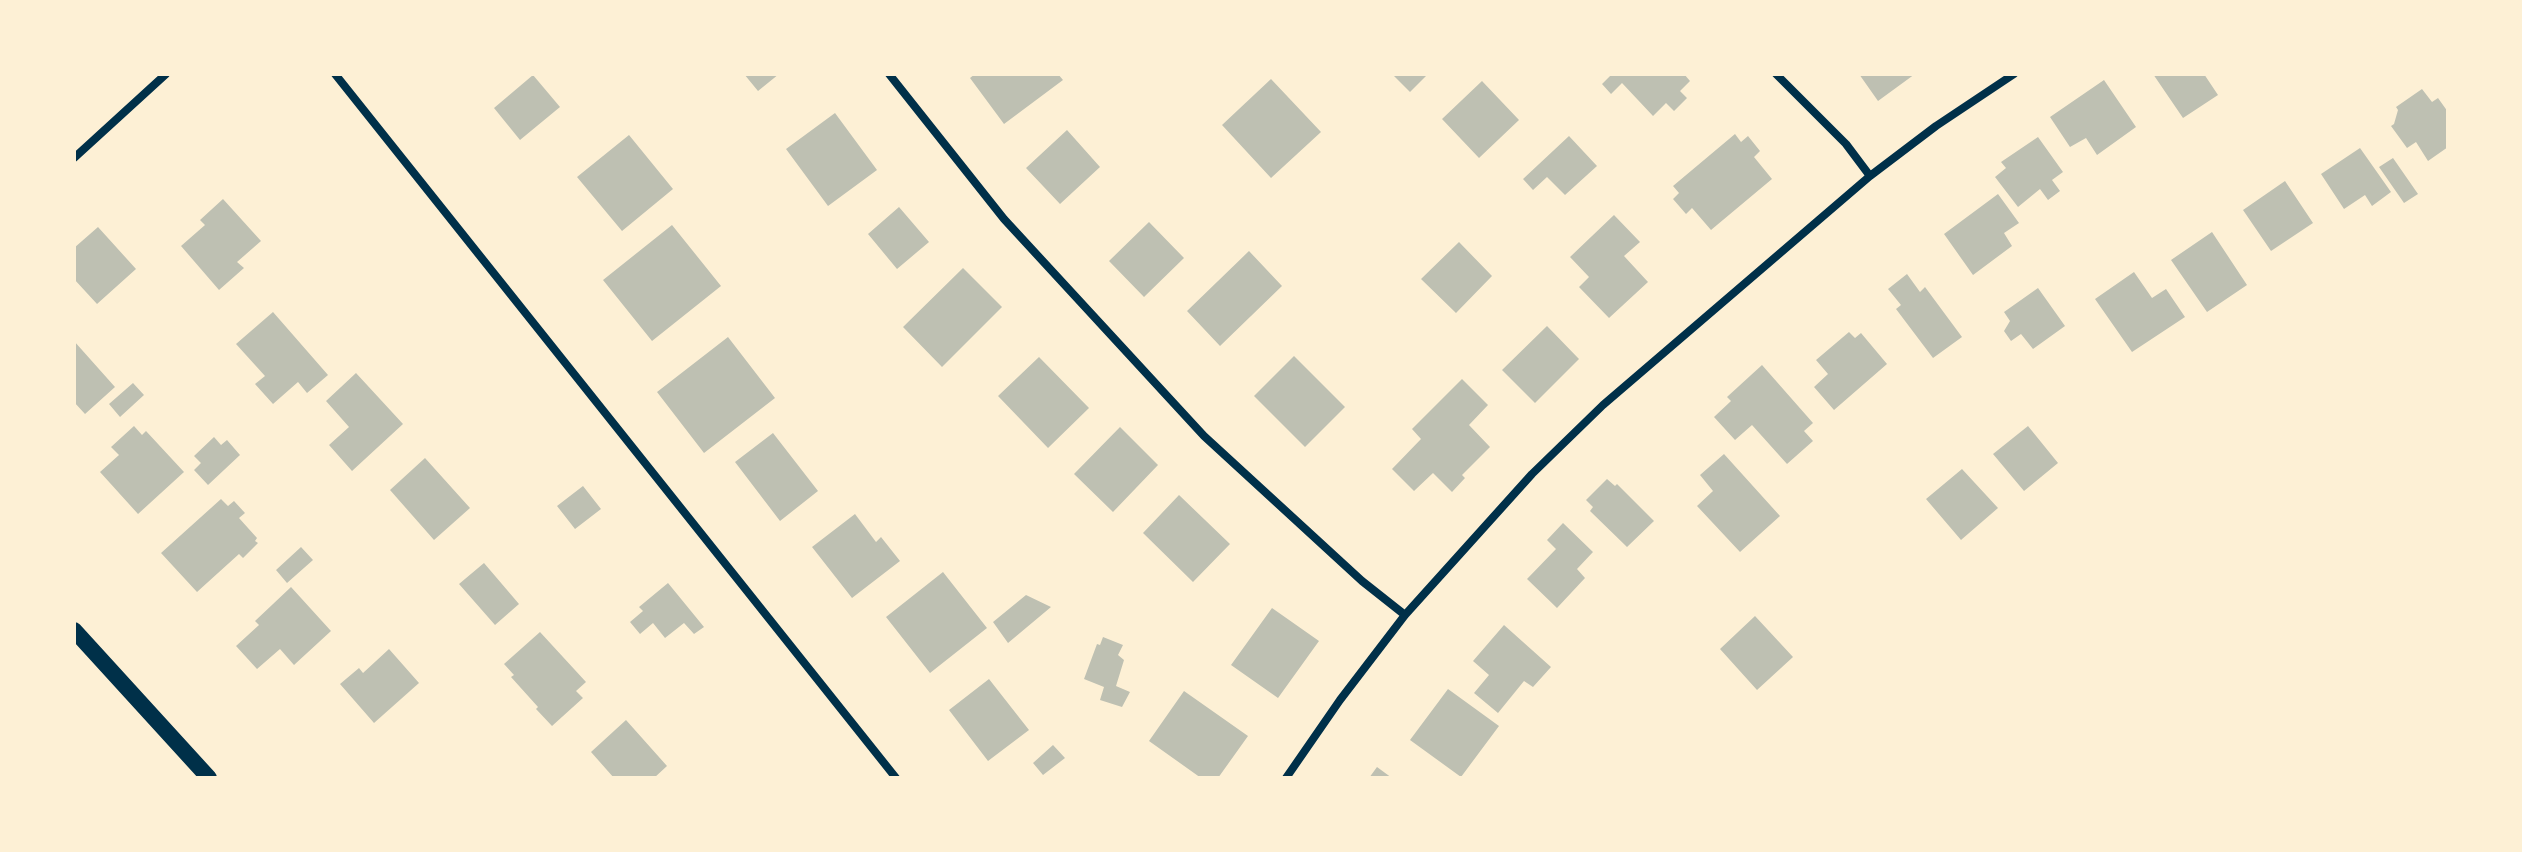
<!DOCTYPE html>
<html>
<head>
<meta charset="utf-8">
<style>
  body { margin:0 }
  #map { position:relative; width:2522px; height:852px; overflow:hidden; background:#fdf0d5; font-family:Commissioner,sans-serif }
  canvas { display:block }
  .frame { position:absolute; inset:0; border:76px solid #fdf0d5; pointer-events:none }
</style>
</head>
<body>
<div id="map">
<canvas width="2522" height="852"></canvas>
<div class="frame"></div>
</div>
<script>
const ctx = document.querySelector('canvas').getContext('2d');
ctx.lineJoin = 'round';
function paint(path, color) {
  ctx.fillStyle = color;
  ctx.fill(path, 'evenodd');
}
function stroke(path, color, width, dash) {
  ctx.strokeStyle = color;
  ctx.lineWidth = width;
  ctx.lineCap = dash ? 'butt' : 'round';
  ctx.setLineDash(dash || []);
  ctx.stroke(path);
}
const building = new Path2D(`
  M744,74H779L758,91Z
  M975,74H1058L1063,80L1004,124L970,78Z
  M1392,74H1428L1410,92Z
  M1612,74H1684L1690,81L1680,91L1687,98L1674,111L1666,103L1653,116L1622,83L1611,94L1602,84Z
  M1859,74H1915L1878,101Z
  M2153,74H2204L2218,95L2183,118Z
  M533,75L560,107L520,140L494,108Z
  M1271,79L1321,132L1271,178L1222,125Z
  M2104,80L2136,127L2097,155L2086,138L2070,147L2050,117Z
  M1482,81L1519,120L1479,158L1442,119Z
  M2422,89L2432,102L2438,98L2448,112V147L2428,161L2416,142L2407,148L2391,126L2394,124L2398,110L2396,107Z
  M835,113L877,170L828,206L786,149Z
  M1067,130L1100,167L1060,204L1026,168Z
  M1735,134L1741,142L1748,136L1760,151L1754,157L1772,179L1711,230L1692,208L1686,214L1673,199L1679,193L1673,186Z
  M629,135L673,189L622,231L577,177Z
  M1569,136L1597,166L1565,195L1547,177L1533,190L1523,179Z
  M2038,137L2063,172L2052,180L2060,191L2048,200L2040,189L2018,207L1995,177L2006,168L2001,162Z
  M2360,148L2391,192L2372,206L2365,195L2344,209L2321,174Z
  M2393,158L2418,194L2404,203L2379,167Z
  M2285,181L2313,223L2271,251L2243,210Z
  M1998,194L2019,223L2004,233L2012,246L1973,275L1944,234Z
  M223,199L261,241L237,262L244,268L219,290L181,246L205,225L200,220Z
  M899,207L929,242L897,269L868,234Z
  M1614,215L1640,242L1624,256L1648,282L1609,318L1579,287L1589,277L1570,257Z
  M1149,222L1184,258L1144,297L1109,261Z
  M672,225L721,286L652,341L603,280Z
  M98,227L136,269L97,304L74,279V248Z
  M2212,232L2247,285L2207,312L2171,260Z
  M1459,242L1492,276L1456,313L1421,279Z
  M1249,251L1282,286L1220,346L1187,311Z
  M963,268L1002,307L942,367L903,327Z
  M2134,272L2152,298L2166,289L2185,317L2132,352L2095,299Z
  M1907,274L1920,292L1925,287L1962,337L1933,358L1896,309L1901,305L1888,289Z
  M2038,288L2065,326L2033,349L2021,334L2011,341L2004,331L2010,321L2004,312Z
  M273,312L328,375L307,393L298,382L273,404L255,384L265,376L236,344Z
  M1547,326L1579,359L1535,403L1502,370Z
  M1849,332L1855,338L1861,333L1887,364L1834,410L1814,387L1828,374L1816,360Z
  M728,337L775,398L704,453L657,392Z
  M74,341L115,387L85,414L74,402Z
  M1294,356L1345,407L1305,447L1254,396Z
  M1039,357L1089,408L1048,448L998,396Z
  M1762,365L1813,423L1804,431L1813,441L1787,464L1752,425L1735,440L1714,417L1731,401L1727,397Z
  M356,373L403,424L352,471L329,445L349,427L326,401Z
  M1462,379L1488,405L1469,425L1490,447L1462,475L1465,478L1452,492L1433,473L1414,491L1392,469L1421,439L1412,429Z
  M133,383L144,395L120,417L109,404Z
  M134,426L142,435L146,431L184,472L138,514L100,472L119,455L111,447Z
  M2028,426L2058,463L2024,491L1993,454Z
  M1120,427L1158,465L1113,512L1074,474Z
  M773,433L818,491L780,521L735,462Z
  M214,437L221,445L227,440L240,455L208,485L194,470L201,463L194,456Z
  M1724,454L1780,516L1740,552L1697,506L1713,491L1700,475Z
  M425,458L470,508L434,540L390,490Z
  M1962,469L1998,508L1961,540L1926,499Z
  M1607,479L1615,486L1617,484L1654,521L1627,547L1590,511L1593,507L1586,500Z
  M583,486L601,509L575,529L557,506Z
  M1179,495L1230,544L1193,582L1143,533Z
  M221,499L228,506L234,501L245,513L239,518L257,538L255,541L258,543L243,558L239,554L197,592L161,553Z
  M855,514L876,542L881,537L900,561L852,598L812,547Z
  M1563,523L1593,552L1577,569L1585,578L1557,608L1527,579L1556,549L1547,540Z
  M301,547L313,560L287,583L276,570Z
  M484,563L519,604L495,625L459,584Z
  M943,572L987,628L930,673L886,617Z
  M668,583L704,627L694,634L684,623L665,638L653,623L640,634L630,622L643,611L639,607Z
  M291,587L331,631L294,665L280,649L257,669L236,646L259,625L255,621Z
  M1026,595L1051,607L1008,643L993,622Z
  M1272,608L1319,641L1278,698L1231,665Z
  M1755,616L1793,657L1757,690L1720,649Z
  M1504,625L1551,667L1533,687L1524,681L1498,713L1474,693L1489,675L1473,661Z
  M540,632L586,682L576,691L583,698L552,726L536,709L538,707L511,677L514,675L504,664Z
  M1103,637L1123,645L1118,655L1124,660L1116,686L1130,692L1122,707L1100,700L1104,687L1084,679L1097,644L1100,645Z
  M389,649L419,683L374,723L340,684L359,668L363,673Z
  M989,679L1029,730L988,761L949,710Z
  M1448,689L1499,726L1461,777L1410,740Z
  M1184,691L1248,736L1218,778H1201L1149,741Z
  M626,720L667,766L654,778H614L591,752Z
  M1053,745L1065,758L1043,775L1033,763Z
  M1377,767L1392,778H1369Z`);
const minor = new Path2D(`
  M335,74L896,778
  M889,74L1004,219L1204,436L1362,581L1405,615
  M1776,74L1846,144L1870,176
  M74,158L166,74
  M1286,778L1340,700L1405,615L1532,474L1603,405L1870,176L1936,126L2014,74`);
const secondary = new Path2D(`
  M74,630L209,778`);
paint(building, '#bec0b2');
stroke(minor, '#003049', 8);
stroke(secondary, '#003049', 16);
</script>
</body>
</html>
